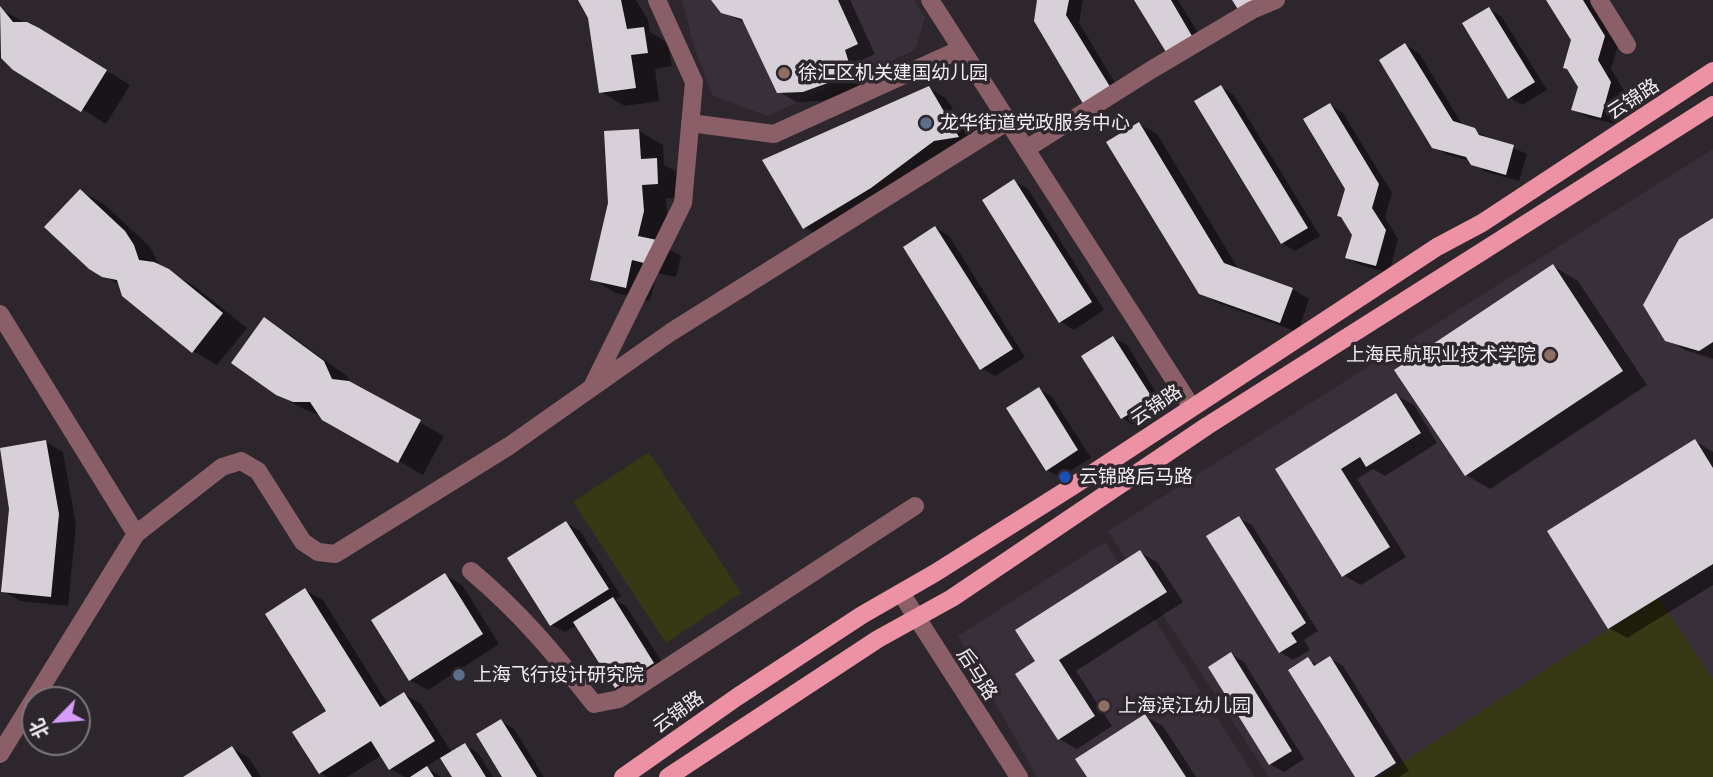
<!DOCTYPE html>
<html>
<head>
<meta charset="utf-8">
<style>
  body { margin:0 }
  #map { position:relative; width:1713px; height:777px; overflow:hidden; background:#2d272d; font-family:Commissioner,"Noto Sans SC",sans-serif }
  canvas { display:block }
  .north { position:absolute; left:21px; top:686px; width:70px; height:70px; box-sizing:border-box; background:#2d272d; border:2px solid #7c777c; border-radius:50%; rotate:245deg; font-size:19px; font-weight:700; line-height:28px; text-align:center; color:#f2eef2 }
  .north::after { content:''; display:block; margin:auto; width:24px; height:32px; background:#d59cfb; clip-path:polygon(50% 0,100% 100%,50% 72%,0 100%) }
</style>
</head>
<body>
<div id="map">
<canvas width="1713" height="777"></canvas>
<div class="north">北</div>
</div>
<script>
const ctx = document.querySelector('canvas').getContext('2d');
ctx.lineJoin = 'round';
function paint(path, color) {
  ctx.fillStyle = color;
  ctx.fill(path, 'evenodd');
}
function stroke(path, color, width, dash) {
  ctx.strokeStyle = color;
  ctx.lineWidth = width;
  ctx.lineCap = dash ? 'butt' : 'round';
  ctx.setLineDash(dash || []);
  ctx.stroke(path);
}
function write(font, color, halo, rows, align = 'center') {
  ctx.font = font + ' Commissioner,"Noto Sans SC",sans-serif';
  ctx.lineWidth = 7;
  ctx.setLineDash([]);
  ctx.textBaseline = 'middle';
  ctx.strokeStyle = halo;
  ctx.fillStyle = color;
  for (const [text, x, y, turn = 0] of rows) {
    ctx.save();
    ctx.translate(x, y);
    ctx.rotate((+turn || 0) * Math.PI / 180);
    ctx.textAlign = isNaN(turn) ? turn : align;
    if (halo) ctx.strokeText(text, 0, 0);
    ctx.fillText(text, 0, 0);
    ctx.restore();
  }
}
const built = new Path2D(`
  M682,0H914L925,17L915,50L767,116L712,95L694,46Z
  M1713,149V777H1269L1108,531Z
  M1105,542L1255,777H1037L958,636Z`);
const green = new Path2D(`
  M649,452L741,593L666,643L573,502Z
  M1658,597L1713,680V777H1380Z`);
const shadow = new Path2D(`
  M580,0H636L648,20L650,32L668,43L672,66L655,69L659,101L625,106L601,92L590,17Z
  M713,0H850L875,54L862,60L870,86L822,101L796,102L778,91L747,24L722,12Z
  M1039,0H1083L1079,23L1124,98L1100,113L1087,105Z
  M1136,0H1178L1205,44Z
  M1548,0H1591L1618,45L1611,69L1624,91L1615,124L1587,117L1573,109L1579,87L1573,40Z
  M0,9L64,44L130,85L106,124L6,61L0,59Z
  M1489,9L1502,17L1547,90L1522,105L1509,97Z
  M1405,45L1419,53L1463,126L1527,154L1519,181L1486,172L1471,161L1448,155L1434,147Z
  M1221,87L1234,95L1320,236L1295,251L1282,243Z
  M929,88L946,98L975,146L821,237L804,227Z
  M1330,105L1343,113L1392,193L1385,217L1398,239L1389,273L1360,265L1347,257L1354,234L1347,188Z
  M1139,124L1157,134L1239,270L1292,289L1309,299L1298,332L1218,303L1200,293Z
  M639,131L663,145L664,165L681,174L682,198H666L668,226L663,246L681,256L676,277L657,273L650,301L616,293L592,279Z
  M1014,181L1028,189L1104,310L1074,330L1061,322Z
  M81,191L105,205L150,247L160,267L193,285L247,328L217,365L193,351L120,285L90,268Z
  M1713,220V359L1685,350L1667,339Z
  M936,228L949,236L1025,357L995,376L981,368Z
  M1553,266L1578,281L1647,385L1490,489L1466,475Z
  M264,320L289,334L348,377L351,384L444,436L423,475L319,415L302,408L277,394Z
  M1114,338L1127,345L1165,407L1135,426L1122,418Z
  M1039,389L1052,397L1091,458L1060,477L1047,470Z
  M1396,395L1414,405L1437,443L1385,476L1373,469L1357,479L1406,557L1361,585L1343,575L1277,470Z
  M1695,441L1713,452V585L1627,638L1609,628Z
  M46,442L63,452L76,525L68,606L20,601L3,591Z
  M1239,518L1252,525L1318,631L1304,640L1310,650L1293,660L1280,652Z
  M566,523L580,531L621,596L615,600L626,606L667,670L629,694L616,686L577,625L565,632L551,625Z
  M1140,552L1157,562L1183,602L1076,671L1112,726L1077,749L1059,739L1038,661Z
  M445,575L462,585L499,644L428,690L410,680Z
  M305,590L323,600L388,704L404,694L421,704L452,753L465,745L478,753L493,777H454L441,757L426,767L441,777H405L390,769L382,755L347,777H327L320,773L328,711Z
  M1231,654L1244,662L1304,759L1284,772L1270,764Z
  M1330,658L1343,666L1409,771L1399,777H1357L1308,660L1318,665Z
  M1145,716L1163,726L1196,777H1089Z
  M501,721L514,729L544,777H504Z
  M232,748L249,758L261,777H186Z`);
const building = new Path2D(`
  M578,0H621L627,29L644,27L648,53L631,55L636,88L599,93L588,18Z
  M711,0H838L858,44L845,50L853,76L833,81L803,92L777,93L742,19L721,13Z
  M1037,0H1069L1066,15L1112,90L1085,107L1034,21Z
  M1134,0H1171L1192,36L1166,52Z
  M1232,0H1264L1241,14Z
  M1546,0H1583L1605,36L1598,60L1611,82L1601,118L1571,110L1578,87L1567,69L1563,68L1571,40Z
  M0,6L13,22H27L39,28L107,70L81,112L13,70L1,58Z
  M1489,7L1535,82L1508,99L1462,23Z
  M1405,43L1453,121L1475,128L1479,135L1514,145L1506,175L1471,165L1466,157L1432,148L1379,60Z
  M1221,85L1308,228L1281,244L1194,101Z
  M929,86L959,137L934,141L871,188L803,229L762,160Z
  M1330,103L1379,184L1372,208L1386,230L1376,266L1345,258L1352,235L1341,217L1337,216L1345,189L1303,119Z
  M1139,122L1224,263L1293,288L1280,323L1199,294L1106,142Z
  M639,129L641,159L657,158L658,184L642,185L644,211L638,236L657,240L652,265L632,260L626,288L590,280L608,203L604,131Z
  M1014,179L1092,302L1059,323L982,200Z
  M80,189L125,231L134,245L139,260L154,262L169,269L223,313L192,353L122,296L117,280L102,277L89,269L44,227Z
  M1713,218V342L1699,351L1665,341L1643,305L1679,239Z
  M935,226L1013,349L980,370L903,247Z
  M1553,264L1623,371L1465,476L1394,370Z
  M264,317L324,361L332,379L349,381L421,420L398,463L322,420L310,402H293L276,395L231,363Z
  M1113,336L1153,399L1121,419L1081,356Z
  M1039,387L1078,450L1046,471L1006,408Z
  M1396,393L1421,433L1366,467L1360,457L1341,469L1390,547L1342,577L1275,469Z
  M1695,439L1713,468V564L1608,629L1547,531Z
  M46,440L59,514L51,597L1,592L9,509L0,448Z
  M1239,516L1306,623L1291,633L1297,642L1279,653L1206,536Z
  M566,521L609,589L550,626L507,558Z
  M1140,550L1167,592L1059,660L1095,716L1058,740L1015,674L1035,661L1015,630Z
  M445,573L483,634L409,681L371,620Z
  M305,588L380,707L404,692L435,741L389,770L371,741L319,774L292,732L326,711L265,614Z
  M613,597L654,663L615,688L573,622Z
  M1231,652L1292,751L1269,765L1208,667Z
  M1330,656L1396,763L1374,777H1355L1288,670L1308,657L1314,666Z
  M1145,714L1186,777H1087L1075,759Z
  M501,719L537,777H502L476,734Z
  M465,743L486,777H452L440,758Z
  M232,746L252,777H183Z
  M427,766L434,777H410Z`);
const minor = new Path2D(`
  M930,0L1191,406
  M1599,0L1627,45
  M690,123L774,134L961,49
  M1026,149L1151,70L1252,10L1276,0
  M0,314L136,534
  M592,387L683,203L694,82L657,0
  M471,571C521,613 554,653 594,704L619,699L915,506
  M901,593L1019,777
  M0,754L136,534L222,467L241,461L258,471L303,542L318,552L335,554L509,446L671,332L1008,121`);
const major = new Path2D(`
  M623,777L737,697L862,615L935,573L1073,486L1437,247L1482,223L1713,71
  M668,777L878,639L952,598L1207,426L1713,105`);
const markers = [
  [784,73,7,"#8d6e63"],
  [926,123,7,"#5c6f8a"],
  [1550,355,7,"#8d6e63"],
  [1065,477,7,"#1a4fb4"],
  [459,675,7,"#5c6f8a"],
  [1104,706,7,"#8d6e63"]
];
const poiNames = [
  ["徐汇区机关建国幼儿园",798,73],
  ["龙华街道党政服务中心",940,123],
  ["上海民航职业技术学院",1536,355,"right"],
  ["云锦路后马路",1079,477],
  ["上海飞行设计研究院",473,675],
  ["上海滨江幼儿园",1118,706]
];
const streetNames = [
  ["云锦路",1633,99,-33],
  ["云锦路",1156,405,-34],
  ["后马路",977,674,57],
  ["云锦路",678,712,-36]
];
paint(built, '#392f3a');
paint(green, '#363913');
paint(shadow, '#0007');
paint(building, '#d8d0d8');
stroke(minor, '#8b5f67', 18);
stroke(major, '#ec92a4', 18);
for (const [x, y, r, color] of markers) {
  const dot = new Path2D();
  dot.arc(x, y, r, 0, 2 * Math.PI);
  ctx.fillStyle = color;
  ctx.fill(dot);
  stroke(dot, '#2d272d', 2.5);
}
write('19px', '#f2eef2', '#2d272d', poiNames, 'left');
write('19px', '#f2eef2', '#2d272d', streetNames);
</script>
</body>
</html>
